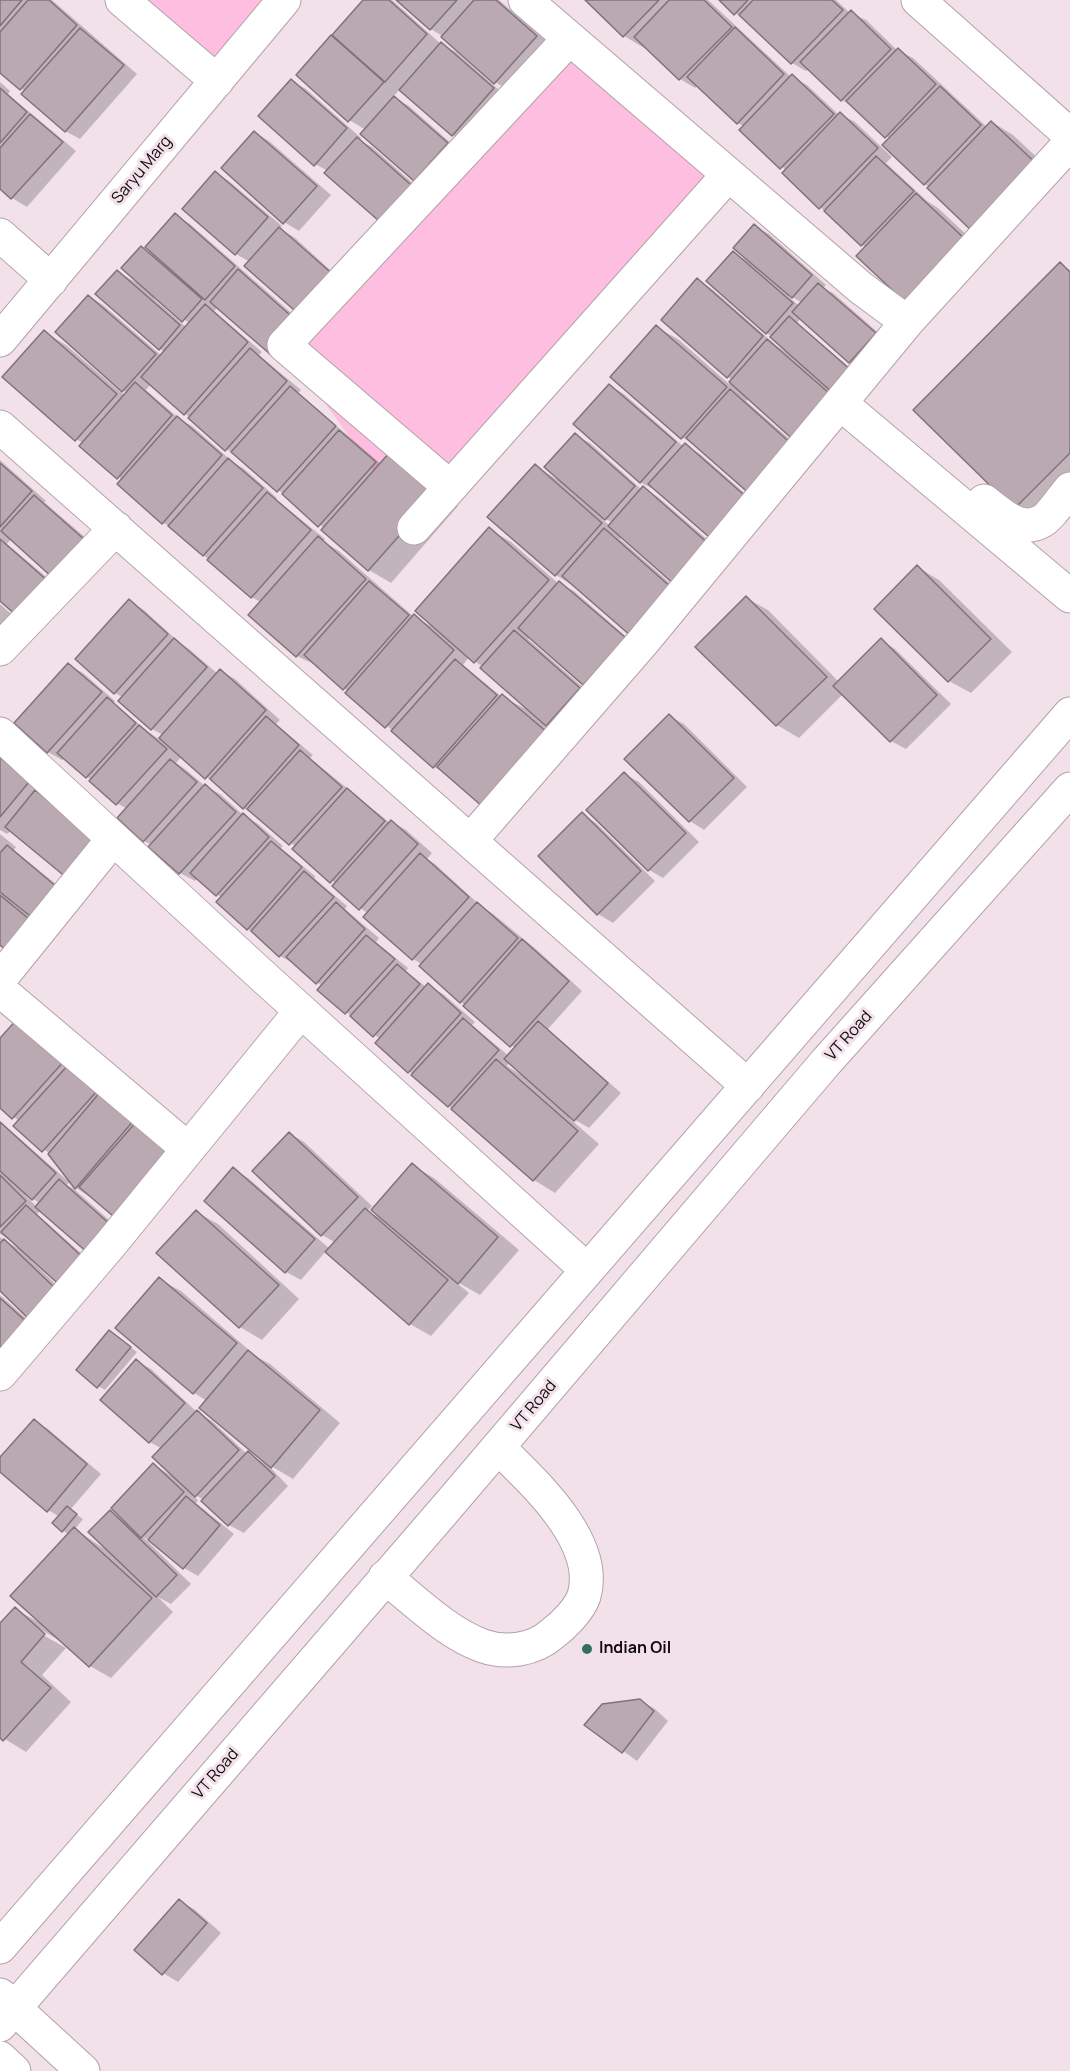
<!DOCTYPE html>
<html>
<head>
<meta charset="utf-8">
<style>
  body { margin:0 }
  canvas { display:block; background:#f3e1ea }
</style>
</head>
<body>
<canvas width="1070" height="2071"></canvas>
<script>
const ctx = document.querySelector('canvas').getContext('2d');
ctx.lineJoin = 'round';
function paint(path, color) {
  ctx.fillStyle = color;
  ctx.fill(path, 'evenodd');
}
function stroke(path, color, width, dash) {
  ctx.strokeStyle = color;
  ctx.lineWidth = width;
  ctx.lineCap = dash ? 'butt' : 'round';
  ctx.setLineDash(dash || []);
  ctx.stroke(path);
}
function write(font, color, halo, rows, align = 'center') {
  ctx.font = font + ' Manrope,sans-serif';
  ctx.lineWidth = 6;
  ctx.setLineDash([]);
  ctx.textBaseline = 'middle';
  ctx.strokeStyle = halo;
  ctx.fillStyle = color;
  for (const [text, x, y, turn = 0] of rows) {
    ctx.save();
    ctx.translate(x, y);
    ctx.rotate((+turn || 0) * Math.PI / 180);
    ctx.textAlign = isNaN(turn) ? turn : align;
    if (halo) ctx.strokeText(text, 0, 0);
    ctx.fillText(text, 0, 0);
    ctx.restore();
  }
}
const green = new Path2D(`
  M122,0H285L217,81Z
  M569,39L728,175L414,528L284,345Z`);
const shadow = new Path2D(`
  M0,0H52L137,74L80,139L65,131L26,92L0,71Z
  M365,0H392L441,44L456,52L508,98L468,143L453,135L400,89L393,97L409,106L461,152L429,188L415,180L366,130L349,120L298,75Z
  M398,0H499L551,45L510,91L495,82L442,36L431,29Z
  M587,0H708L791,77L807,85L839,115L840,114L855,122L892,157L886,163L927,201L938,208L987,254L866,247L862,245L820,207L744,126L737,123L698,85L695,88L680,79L647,47L646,49L624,36Z
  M721,0H836L850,13L866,20L897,50L913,58L987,127L992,122L1013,135L1060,179L997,245L925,184L890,139L856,108L842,100L809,69L806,71L792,63L746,20L735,13Z
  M291,81L306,89L361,138L359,140L372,147L433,201L328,171L315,164Z
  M0,82L10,91L8,94L76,151L27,207L12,198L0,187Z
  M254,132L269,141L331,195L299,231L284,222Z
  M216,173L230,182L282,226L279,229L294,237L350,288L250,262L236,254Z
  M175,215L190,224L313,332L218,307L214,311L262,352L259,355L301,390L298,393L381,464L412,466L458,506L391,583L369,570L324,530L325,529L239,457L226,449L151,384L146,390L181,420L192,426L234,463L243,468L277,498L276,499L325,539L323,541L339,551L414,617L433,627L489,529L511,542L559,584L574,591L639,648L599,692L584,684L530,637L528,639L594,697L562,734L544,723L543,724L569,747L450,776L434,767L320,667L297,656L250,615L261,602L251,597L175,530L162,522L122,480L83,443L76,439L44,332L66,345L125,396L128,393L123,390L89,296L103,305L162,356L165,352L160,349L118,272L139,284L141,248L156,256ZM156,297L190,324L187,328L154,299ZM469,657L483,667L529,709L528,710L502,697L463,665Z
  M754,226L769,234L826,285L823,288L833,293L890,343L865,370L850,362L801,318L797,323L867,382L851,409L749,398L746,401L809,456L698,447L682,437L656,327L678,339L729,384L733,380L728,377L697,280L712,289L777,346L786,352L787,350L767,333L733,253L750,262ZM789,295L802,303L799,306L788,296Z
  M1060,264L1070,270V496L1042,524L1014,508Z
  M610,386L624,394L684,447L685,445L700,454L766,512L655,490L640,482Z
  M575,435L590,443L642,490L643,488L658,497L724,554L622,537L620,539L687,598L577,588L556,575L535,466L558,480ZM604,518L613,523L610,526L603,520Z
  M0,460L46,501L44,502L100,550L11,539L7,544L63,591L0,599Z
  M917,567L939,580L1012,652L971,693L949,681L876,609Z
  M746,598L768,610L839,682L881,640L895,649L951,704L906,749L891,741L843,694L799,738L777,725L697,647Z
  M129,601L144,610L181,644L189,649L218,674L221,671L235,679L280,720L276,724L313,755L310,758L390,823L392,822L406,830L432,853L427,859L435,864L482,907L492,913L537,950L582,991L548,1029L621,1093L589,1128L570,1117L569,1118L599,1144L555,1193L534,1180L409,1071L380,1039L319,990L322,986L295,964L280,956L248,929L222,898L198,878L195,881L180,873L150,847L152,845L144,841L127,809L117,803L65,757L62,760L48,752L68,665L83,673L115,701L113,703L150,733L159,739L163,735L152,729L121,701L124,698L115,693ZM182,756L243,808L259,817L296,847L336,884L334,886L368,914L365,917L413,959L423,965L461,1002L515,1048L509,1056L472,1025L475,1022L443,994L428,985L426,987L406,971L408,968L376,942L379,938L345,909L347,906L314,878L316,877L281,848L283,846L258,824L242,814L220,794L205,786L185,769L176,763ZM510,1062L523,1076L507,1066Z
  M0,604L30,631L0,647Z
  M669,716L684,724L747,787L704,830L690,821Z
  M0,755L43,791L40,794L50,800L7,834L0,830Z
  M624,774L639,782L699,842L663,878L649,870Z
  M582,814L596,823L655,881L613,923L598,914L540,856Z
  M0,834L16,847L14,850L78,902L0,944V892L2,894L0,890Z
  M19,1019L148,1128L90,1197L76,1188L70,1181L67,1185L74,1189L126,1235L41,1210L37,1214L102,1272L34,1259L32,1261L74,1302L0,1289V1237L22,1251L10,1240L0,1234V1121L68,1181L70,1180L50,1154L15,1126L19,1121L0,1106V1040ZM25,1195H26L40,1203L37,1207Z
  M289,1133L304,1142L372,1206L367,1211L380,1218L412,1165L434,1178L519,1250L480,1295L459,1283L458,1284L469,1293L431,1336L410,1324L326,1251L301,1280L286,1272L233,1169L248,1178L330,1249L336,1243L322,1235Z
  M196,1212L218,1224L299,1299L262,1340L240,1327L159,1253Z
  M159,1279L181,1291L257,1357L270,1364L340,1423L293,1479L266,1463L288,1486L244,1533L229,1525L204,1500L192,1493L198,1501L196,1503L234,1534L198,1576L184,1568L157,1545L143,1537L191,1584L171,1604L158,1597L173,1612L111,1678L90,1666L65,1644L40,1629L38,1632L66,1648L42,1675L71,1702L26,1752L0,1736V1625L15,1609L40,1623L69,1535L54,1523L60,1517L48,1510L0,1470V1460L34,1421L48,1429L101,1474L70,1510L83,1519L75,1529L103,1548L110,1512L123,1520L154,1465L174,1477L162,1449L150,1442L137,1361L151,1369L198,1413L212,1421L247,1454L265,1463L266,1462L207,1401L194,1393L117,1328Z
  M0,1295L44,1334L0,1344Z
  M110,1332L137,1352L105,1390L98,1386Z
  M639,1700L655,1709L668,1721L637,1761L586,1724Z
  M179,1901L194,1909L221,1933L178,1982L163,1973Z`);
const building = new Path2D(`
  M0,0H22L0,26Z
  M28,0H49L77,25L20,90L0,73V32Z
  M363,0H389L427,34L385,82L332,35Z
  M396,0H457L430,30Z
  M474,0H496L537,36L494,84L441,37Z
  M585,0H659L623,37Z
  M669,0H704L732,27L679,80L634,37Z
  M719,0H748L734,15Z
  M753,0H832L843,10L791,64L739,15Z
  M851,10L891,49L841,101L800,62Z
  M735,27L784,74L737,124L687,77Z
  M80,28L124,65L65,132L21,94Z
  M331,35L384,82L348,122L296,75Z
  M441,42L494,88L452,136L399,90Z
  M898,48L936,84L885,138L846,101Z
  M792,74L834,114L780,169L739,130Z
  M291,79L347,128L314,166L258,116Z
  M940,86L981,125L924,185L882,145Z
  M0,88L27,112L0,143Z
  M394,96L448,143L414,181L360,134Z
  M840,112L878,148L819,209L782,173Z
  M30,114L63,142L11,199L0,189V148Z
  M991,121L1039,166L975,234L927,188Z
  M254,131L317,186L283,224L221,168Z
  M357,137L419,192L387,228L324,173Z
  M876,156L914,191L861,246L824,211Z
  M215,171L268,217L235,255L182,209Z
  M916,193L966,240L906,303L856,256Z
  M175,213L235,266L205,300L145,247Z
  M754,224L812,275L792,298L733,248Z
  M279,227L337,278L302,317L244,266Z
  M141,246L202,299L182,322L121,268Z
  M733,251L793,303L766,334L706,281Z
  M1060,262L1070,272V453L1014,509L913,410Z
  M238,269L299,323L271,355L210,302Z
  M117,270L180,325L159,350L95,294Z
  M697,278L763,336L727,378L661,320Z
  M818,283L876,333L849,363L792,312Z
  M88,295L156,354L122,392L55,332Z
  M205,304L248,342L184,415L141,377Z
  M789,316L853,372L834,394L770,337Z
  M656,325L727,387L681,439L610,377Z
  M44,330L117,394L75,441L2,377Z
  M767,339L837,400L798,444L729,382Z
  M250,348L287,381L225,451L188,418Z
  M135,382L172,415L117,479L79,446Z
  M609,384L676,442L640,483L573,424Z
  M290,386L336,426L277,492L231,452Z
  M730,389L795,447L752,496L686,438Z
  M177,416L222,455L162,524L117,484Z
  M339,430L376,462L318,527L282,494Z
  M575,433L635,486L605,520L544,467Z
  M685,443L752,502L716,543L648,484Z
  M390,452L437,493L368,571L321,530Z
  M228,458L263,488L203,556L168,526Z
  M0,463L32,491L0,527Z
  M535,464L602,523L555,576L487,517Z
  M643,486L710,545L675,585L608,526Z
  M267,492L311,530L251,598L207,560Z
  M34,495L86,541L53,578L1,531Z
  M489,527L549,580L474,663L415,611Z
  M604,528L673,589L631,636L562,576Z
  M318,536L366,579L296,657L248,615Z
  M0,539L49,582L18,617L0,601Z
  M917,565L991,639L948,682L874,609Z
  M369,581L409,615L343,690L304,655Z
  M559,581L626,638L583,685L518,628Z
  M746,596L827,677L776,726L695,647Z
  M129,599L168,634L114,694L75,659Z
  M414,614L454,650L385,728L345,693Z
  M514,630L580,688L546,726L480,668Z
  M174,638L207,667L151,730L118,701Z
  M881,638L937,695L890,742L833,686Z
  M455,659L497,695L433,768L391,731Z
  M68,663L102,692L47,753L14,723Z
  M220,669L266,710L205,779L159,738Z
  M502,694L548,733L483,807L437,767Z
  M107,697L136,723L86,778L57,753Z
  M669,714L734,778L689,822L624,759Z
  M266,716L299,745L243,809L210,779Z
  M139,725L167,749L116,805L89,781Z
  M300,750L342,787L289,845L247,809Z
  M0,757L29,782L0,817Z
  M170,759L197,782L143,842L117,818Z
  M624,772L686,833L648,871L586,810Z
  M205,784L236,812L179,874L148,847Z
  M347,788L385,821L330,883L292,849Z
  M35,790L104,846L73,883L5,827Z
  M582,812L641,871L597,915L538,856Z
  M243,813L269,837L216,896L190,873Z
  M391,820L418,844L359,910L332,886Z
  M271,841L302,867L247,930L216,902Z
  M7,845L64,893L39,923L0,892V853Z
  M420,853L469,897L412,960L363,917Z
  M304,871L334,897L279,957L251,931Z
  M0,895L34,923L9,953L0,945Z
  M336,902L365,929L316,984L286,957Z
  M477,902L518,938L460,1003L419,966Z
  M366,935L395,959L345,1014L317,990Z
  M522,939L569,981L510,1047L463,1006Z
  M397,964L420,984L373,1037L350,1016Z
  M428,983L461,1013L408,1073L375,1043Z
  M19,1017L66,1059L12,1119L0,1108V1038Z
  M463,1018L499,1050L448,1107L411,1075Z
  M538,1021L608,1083L574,1121L504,1059Z
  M496,1059L578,1131L533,1181L451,1109Z
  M69,1064L99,1089L42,1152L13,1126Z
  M101,1091L135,1119L75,1189L48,1154Z
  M137,1121L178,1157L120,1222L79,1187Z
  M0,1122L56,1173L32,1200L0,1171Z
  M289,1132L358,1197L321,1236L252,1171Z
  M412,1163L498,1237L458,1284L371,1210Z
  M233,1167L315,1239L285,1273L204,1201Z
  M0,1175L26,1201L0,1227Z
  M59,1179L112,1226L88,1253L35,1207Z
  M26,1205L89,1263L64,1289L1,1232Z
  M365,1208L448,1280L409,1325L325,1252Z
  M196,1210L279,1285L239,1328L156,1253Z
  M4,1239L60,1293L32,1322L0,1291V1243Z
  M159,1277L237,1343L193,1394L115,1328Z
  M0,1298L30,1325L6,1351L0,1346Z
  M109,1330L131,1347L97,1388L76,1370Z
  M248,1350L320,1410L271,1468L199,1408Z
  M136,1359L185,1403L149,1443L100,1400Z
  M197,1410L239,1450L195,1497L152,1457Z
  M34,1419L87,1464L47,1512L0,1472V1457Z
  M248,1451L275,1476L228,1526L201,1501Z
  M153,1463L184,1492L141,1538L111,1508Z
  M186,1496L220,1525L183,1569L148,1540Z
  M67,1506L77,1514L62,1532L52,1523Z
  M110,1510L177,1575L156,1597L88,1532Z
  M74,1527L152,1598L89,1667L10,1596Z
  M15,1607L45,1634L21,1662L51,1688L3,1741L0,1738V1623Z
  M640,1699L654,1711L622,1753L584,1725L602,1704Z
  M179,1899L207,1923L162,1975L134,1950Z`);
const minor = new Path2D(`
  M122,0L217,81
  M918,0L1070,135
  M0,235L51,280
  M907,322L1070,143
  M0,340L284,0
  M840,403L1070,596
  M0,427L748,1086
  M450,487L284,345L569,39
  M984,501C1000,513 1020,534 1042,521C1050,517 1063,497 1070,489
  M414,528L728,175
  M0,649L116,528
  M0,734L256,970L587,1270
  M471,840L642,643L907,322L861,288L525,0
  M0,979L113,839
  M0,990L188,1149
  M0,1374L110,1245L301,1011
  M385,1577C415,1601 447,1633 483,1646C506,1654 534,1650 552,1634C564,1625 579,1610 584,1596C600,1541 532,1481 498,1447
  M0,1947L1070,714
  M0,1995L83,2071
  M0,2025L447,1507L826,1062L1070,789
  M0,2058L14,2071`);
const markers = [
  [587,1649,6,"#32705d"]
];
const streetNames = [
  ["Saryu Marg",142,170,-50],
  ["VT Road",849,1036,-48],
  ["VT Road",534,1406,-50],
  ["VT Road",216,1774,-49]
];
const poiNames = [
  ["Indian Oil",599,1649]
];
paint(green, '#febee0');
paint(shadow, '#0003');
paint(building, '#baa9b1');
stroke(building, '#817179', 1.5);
stroke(minor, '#b3a2aa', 35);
stroke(minor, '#fff', 33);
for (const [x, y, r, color] of markers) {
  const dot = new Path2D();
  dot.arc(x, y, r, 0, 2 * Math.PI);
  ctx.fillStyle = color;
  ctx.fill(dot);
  stroke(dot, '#f3e1ea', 2);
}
write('16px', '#100a0d', '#f3e1ea', streetNames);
write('bold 16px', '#100a0d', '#f3e1ea', poiNames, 'left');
</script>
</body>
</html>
